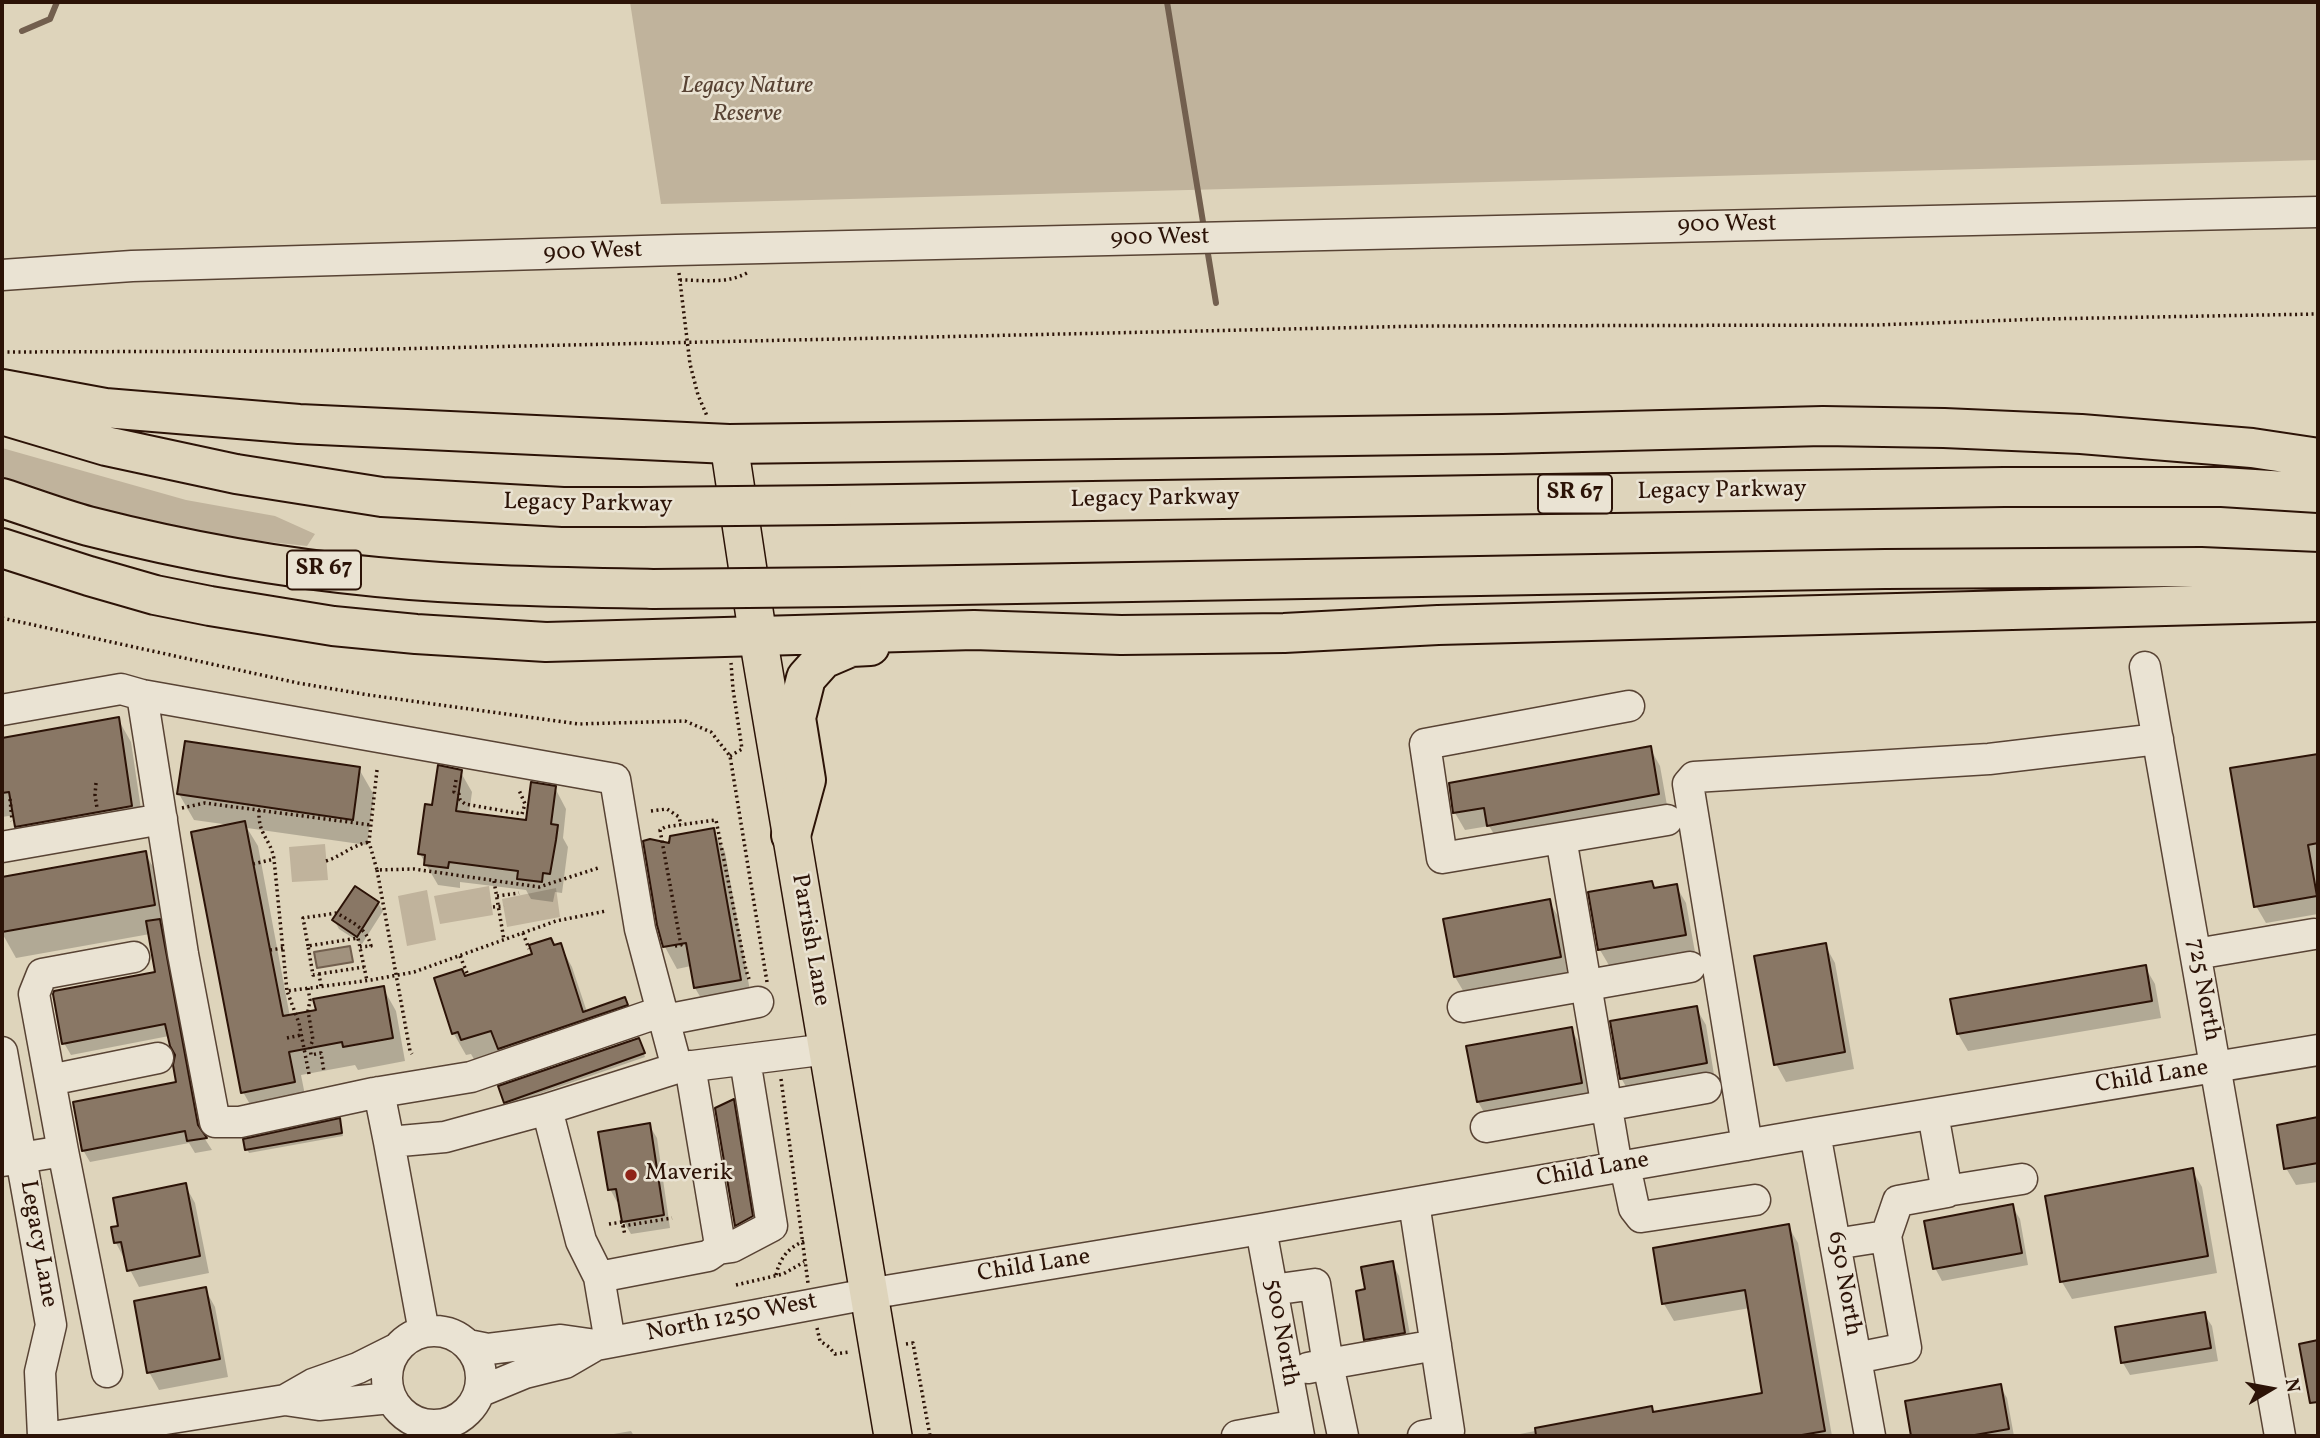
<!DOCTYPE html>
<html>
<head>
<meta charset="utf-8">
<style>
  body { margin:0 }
  #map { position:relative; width:2320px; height:1438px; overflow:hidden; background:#ded4bb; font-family:Vollkorn,serif }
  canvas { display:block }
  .frame { position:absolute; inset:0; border:4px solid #2c1307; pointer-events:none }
  .north { position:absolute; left:2236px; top:1354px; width:70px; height:70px; -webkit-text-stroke:5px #eae3d3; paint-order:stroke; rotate:80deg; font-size:19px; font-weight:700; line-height:28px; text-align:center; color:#2c1307 }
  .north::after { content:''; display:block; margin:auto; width:24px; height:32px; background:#2c1307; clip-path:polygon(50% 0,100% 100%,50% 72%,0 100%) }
</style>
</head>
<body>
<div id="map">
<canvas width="2320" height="1438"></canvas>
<div class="frame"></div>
<div class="north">N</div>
</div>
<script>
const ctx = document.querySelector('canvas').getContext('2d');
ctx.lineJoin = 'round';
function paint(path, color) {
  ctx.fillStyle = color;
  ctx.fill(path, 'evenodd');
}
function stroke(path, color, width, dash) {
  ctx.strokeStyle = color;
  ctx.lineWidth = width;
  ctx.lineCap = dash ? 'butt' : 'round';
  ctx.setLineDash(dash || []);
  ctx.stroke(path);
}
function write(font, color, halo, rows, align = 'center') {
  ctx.font = font + ' Vollkorn,serif';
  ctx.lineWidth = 5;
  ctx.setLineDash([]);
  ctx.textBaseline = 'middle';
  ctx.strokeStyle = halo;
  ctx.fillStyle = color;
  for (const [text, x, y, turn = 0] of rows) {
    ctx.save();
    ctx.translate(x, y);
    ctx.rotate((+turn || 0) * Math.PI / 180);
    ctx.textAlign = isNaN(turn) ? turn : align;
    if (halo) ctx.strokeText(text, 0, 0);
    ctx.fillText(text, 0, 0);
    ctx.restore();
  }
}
const green = new Path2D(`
  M630,2H2318V160L661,204Z
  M2,448L186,500L275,516L315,534L307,546L232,538L119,515L2,480Z
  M325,844L328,880L292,882L289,847Z
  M489,886L493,915L440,924L434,896Z
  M556,888L560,917L507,927L502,899Z
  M427,890L436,940L407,946L398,896Z`);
const water = new Path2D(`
  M350,946L353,962L317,968L314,952Z`);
const shadow = new Path2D(`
  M118,719L131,742L144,829L30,849L17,826L15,815L2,817V740Z
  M1650,748L1660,766L1668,811L1499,842L1489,826L1465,830L1455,813L1451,785Z
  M2318,756V914L2266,923L2256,906L2232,769Z
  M359,769L374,795L367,845L247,828L258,846L290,1017L318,1012L383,988L396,1011L405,1061L358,1070L355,1065L301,1075L307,1105L256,1115L243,1092L230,825L194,820L179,794Z
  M460,771L472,792L469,814L528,822L555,788L566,809L563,838L568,847L562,893L555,892L553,902L531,899L526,890L460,882V888L438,885L420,854L434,807Z
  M713,830L725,852L752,1002L708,1010L695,988L691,966L677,969L665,947L659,925L671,845Z
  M145,853L160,879L165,931L203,1136L212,1150L195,1153L189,1143L90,1162L83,1150L178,1083L177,1055L169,1036L71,1055L64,1043L157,973L150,934L16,958L2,933V879Z
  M1651,883L1656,890L1676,886L1686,903L1695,952L1610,967L1600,950L1590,893Z
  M1549,901L1559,918L1570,974L1465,994L1455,977Z
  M378,903L383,911L362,944L339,929L334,920Z
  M560,945L572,967L587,1012L624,999L636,1020L475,1061L471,1054L466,1055L454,1034L436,979L465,978Z
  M1825,945L1835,963L1854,1069L1786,1082L1776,1064Z
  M2145,967L2155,984L2161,1018L1968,1051L1958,1034L1952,1000Z
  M1696,1008L1706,1025L1715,1081L1631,1095L1621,1078Z
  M1571,1029L1581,1046L1591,1101L1488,1119L1478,1102Z
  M640,1043L645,1057L507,1105L505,1102Z
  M735,1104L754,1220L738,1228L736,1225Z
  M2318,1119V1182L2296,1185L2286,1168L2279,1126Z
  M341,1124L343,1136L249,1153L247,1149Z
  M649,1125L657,1138L670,1228L631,1234L624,1222L620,1202H617L610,1189Z
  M2192,1170L2202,1187L2217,1273L2072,1299L2062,1282Z
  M185,1185L195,1203L209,1273L139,1287L116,1243L113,1228L120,1227Z
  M2012,1206L2020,1219L2028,1265L1942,1281L1935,1268Z
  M1788,1226L1798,1243L1832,1436H1510L1651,1408L1654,1414L1764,1394L1750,1308L1674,1321L1664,1304Z
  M1392,1263L1399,1276L1412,1345L1373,1352L1366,1339L1367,1291Z
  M205,1289L215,1307L228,1377L159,1390L149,1372Z
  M2204,1314L2212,1326L2218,1361L2130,1375L2123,1363Z
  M2000,1386L2007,1398L2014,1436H1913L1907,1403Z
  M631,1431L634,1436H602Z`);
const stream = new Path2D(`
  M1167,2L1203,222
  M22,31L50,19L57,2
  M1208,254L1216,303`);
const building = new Path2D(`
  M119,717L132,806L15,827L9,792L2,793V738Z
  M185,741L360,767L353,820L177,794Z
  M1651,746L1659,794L1487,826L1484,808L1453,813L1449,783Z
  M2318,754V843L2308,845L2317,896L2254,907L2230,768Z
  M438,765L462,770L456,811L526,820L531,782L556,786L551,824L558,825L556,840L550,874L543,873L542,882L517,879L518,871L449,862L448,868L424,865L425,855L418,854L425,804L432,805Z
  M245,821L283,1016L316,1010L313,999L384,986L393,1038L343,1047L342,1042L289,1052L295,1082L241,1093L191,832Z
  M714,828L741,980L694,988L686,943L663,947L657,925L643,841L650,839L669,843L670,836Z
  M146,851L155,905L2,932V877Z
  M1652,881L1654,888L1677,884L1686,935L1598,950L1588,892Z
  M355,886L379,902L357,937L332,920Z
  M1550,899L1561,957L1454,977L1443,919Z
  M160,919L198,1125L207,1138L187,1141L185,1131L82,1151L73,1102L176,1082L173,1065L175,1055L170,1046L165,1024L62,1044L53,994L54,991L155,972L146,921Z
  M551,938L554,945L561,943L583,1012L625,997L628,1005L498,1049L491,1031L461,1040L458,1032L452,1034L434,978L462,969L465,976L532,954L529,945Z
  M1826,943L1845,1052L1774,1065L1754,956Z
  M2146,965L2152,1001L1957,1034L1950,999Z
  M1697,1006L1707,1063L1620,1079L1610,1021Z
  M1572,1027L1582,1083L1477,1102L1466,1046Z
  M639,1038L645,1053L504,1103L498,1086Z
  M734,1099L753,1216L735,1226L715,1108Z
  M2318,1117V1163L2284,1169L2277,1125Z
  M340,1118L342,1133L245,1150L243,1139Z
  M650,1123L664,1215L622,1222L616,1189L608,1190L598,1132Z
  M2193,1168L2208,1256L2060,1282L2045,1196Z
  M186,1183L200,1256L127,1271L121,1242L114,1243L111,1227L118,1226L113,1198Z
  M2013,1204L2022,1253L1933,1269L1924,1221Z
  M1789,1224L1825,1431L1796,1436H1536L1535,1428L1652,1406L1653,1412L1762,1393L1745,1290L1662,1304L1653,1248Z
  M1393,1261L1405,1333L1364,1340L1356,1291L1365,1289L1361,1267Z
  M206,1287L220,1359L147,1373L134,1301Z
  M2205,1312L2211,1348L2121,1363L2115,1327Z
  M2318,1340V1402L2310,1403L2299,1344Z
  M2001,1384L2009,1429L1969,1436H1911L1905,1401Z`);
const path = new Path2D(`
  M679,273L690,364L698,395L707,416
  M680,280C702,280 727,284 747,273
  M2,352L299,351L1423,326L1876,325L2043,319L2318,314
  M2,618L298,683L369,695L578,724L685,721L711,732L730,756L767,982
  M730,756L742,749L733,689L731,663
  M377,770L369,842L377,870L414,869L539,887L598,868
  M456,780L454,792L459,794L460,800L465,804L522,814L525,804L519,790
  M96,783L95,795L97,808
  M10,799L12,821
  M182,808L205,803L371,825
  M259,810C258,836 270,837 274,859L287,991
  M651,811L667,809L679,817L681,825
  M326,861C342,856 352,845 369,842
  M253,864L274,859
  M377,870L410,1051L412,1054
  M494,881L504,940
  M497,896L519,893
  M493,907L504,906
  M523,933L529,949
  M308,946L303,918L337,913C351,922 367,928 371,946L360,947
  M675,946L681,945L660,830L665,827L716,820L746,970L749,979
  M270,950L283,948
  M460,956L467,973
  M319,974L364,967
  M321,986L319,974L313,975L308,946L358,938L367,981
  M308,988L310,1000L308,1011L313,1040L310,1047L311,1055L321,1053L324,1072
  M287,1038L301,1035
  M309,1074L299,1023L287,991L371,980L414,972L556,921L606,911
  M781,1079L808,1283
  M609,1224L622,1222L625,1235
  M623,1226L672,1218
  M776,1275C780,1258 788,1248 804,1241
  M736,1285L783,1274L804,1262
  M817,1328L820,1341L829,1347L835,1354L850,1352
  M906,1344L913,1343L930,1436`);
const minor = new Path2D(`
  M2,275L132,266L676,250L2318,212
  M2145,667L2280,1436
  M142,695L183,954L215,1122H240L374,1093L471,1077L663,1011
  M1629,706L1425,744L1442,858L1667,820
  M2,710L121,689L142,695L615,779L640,929L677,1068L828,1049
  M1561,838L1617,1167
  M2,847L162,819
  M2196,954L2314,934
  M1463,1007L1690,967
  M665,1020L758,1002
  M2,1052L51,1325L40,1372L43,1436
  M50,1080L158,1058
  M379,1092L389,1142
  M547,1109L581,1241L599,1277
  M1486,1127L1706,1088
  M1815,1133L1870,1436
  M1747,1145L1688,784L1694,777L1989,759L2158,739
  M63,1151L107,1372
  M2,1161L63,1151L34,994L42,974L134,957
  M1625,1166L1634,1208L1641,1217L1755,1200
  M1946,1191L2022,1179
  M1414,1203L1449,1431L1423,1436
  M1261,1229L1299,1436
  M1886,1236L1898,1201L1947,1192L1933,1114
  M1835,1244L1886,1236L1906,1348L1856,1358
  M718,1249L732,1247L772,1226L745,1060
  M1272,1290L1315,1284L1328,1364L1436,1345
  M387 1378a47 47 0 1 1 94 0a47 47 0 1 1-94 0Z
  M424,1332L389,1142L445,1137L544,1110L677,1068
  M610,1342L599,1277L708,1256L718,1249L719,1239L690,1066
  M468,1345L488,1349L561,1340L596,1345L868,1294L1261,1229L1815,1133L2318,1050
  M1308,1368L1328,1364L1343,1436
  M479,1392L525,1373L565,1363L596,1345
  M285,1400L313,1384L358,1368L396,1349
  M58,1436L285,1400L319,1405L391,1398
  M1237,1436L1297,1425`);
const major = new Path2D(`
  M729,444L758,637L893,1436`);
const highway = new Path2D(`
  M2,389L105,408L299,424L729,444L1502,434L1823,426L1944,428L2081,434L2252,448L2318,458
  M2,415L106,446L236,474L382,497L563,507H641
  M2,498C30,507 59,518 88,526C182,550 280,568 377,577C469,586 561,587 653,589
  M832,505L2004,487H2222L2318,493
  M2,548L89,576L155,595L210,606L333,626L416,634L546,642L974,630L1121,635L1284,633L1438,625L2318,602
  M842,587L1885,569L2201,567L2318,572
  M791,835L806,780L796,718L806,678L823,659L851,647L870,646`);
const highwayBridge = new Path2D(`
  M641,507L832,505
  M653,589L842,587`);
const markers = [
  [631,1175,7,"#8f2418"]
];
const shields = [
  [1575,494,74],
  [324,570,74]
];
const shieldNames = [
  ["SR 67",1575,494],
  ["SR 67",324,570]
];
const parkNames = [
  ["Legacy Nature",747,88],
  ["Reserve",747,116]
];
const streetNames = [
  ["900 West",1727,226,-1],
  ["900 West",1160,239,-1],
  ["900 West",593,253,-2],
  ["Legacy Parkway",1722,492,-1],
  ["Legacy Parkway",1155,500,-1],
  ["Legacy Parkway",588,505,1],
  ["Parrish Lane",809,940,80],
  ["725 North",2202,990,80],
  ["Child Lane",2152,1078,-9],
  ["Child Lane",1593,1171,-10],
  ["Legacy Lane",37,1244,80],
  ["Child Lane",1034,1267,-9],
  ["650 North",1843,1284,80],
  ["North 1250 West",732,1319,-11],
  ["500 North",1280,1333,80]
];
const poiNames = [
  ["Maverik",645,1175]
];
paint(green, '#c0b39c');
paint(water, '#a1927e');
stroke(water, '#725f4e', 2);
paint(shadow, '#0003');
stroke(stream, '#725f4e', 6);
paint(building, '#897765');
stroke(building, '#2c1307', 2);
stroke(minor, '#584334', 33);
stroke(major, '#2c1307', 40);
stroke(highway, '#2c1307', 42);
stroke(path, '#2c1307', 3.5, [2, 3.5]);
stroke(minor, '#eae3d3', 30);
stroke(major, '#ded4bb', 37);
stroke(highway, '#ded4bb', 38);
stroke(highwayBridge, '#2c1307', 42, []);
stroke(highwayBridge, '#ded4bb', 38);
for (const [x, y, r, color] of markers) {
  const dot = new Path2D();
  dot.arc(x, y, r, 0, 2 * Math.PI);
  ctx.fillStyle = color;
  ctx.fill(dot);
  stroke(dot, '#eae3d3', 2.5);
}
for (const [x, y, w] of shields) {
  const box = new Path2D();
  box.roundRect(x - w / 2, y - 19.5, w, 39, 5);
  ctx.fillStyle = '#eae3d3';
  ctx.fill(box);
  stroke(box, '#2c1307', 2);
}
write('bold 23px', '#2c1307', null, shieldNames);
write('italic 24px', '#584334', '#eae3d3', parkNames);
write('24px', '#2c1307', '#eae3d3', streetNames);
write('24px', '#2c1307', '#eae3d3', poiNames, 'left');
</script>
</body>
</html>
